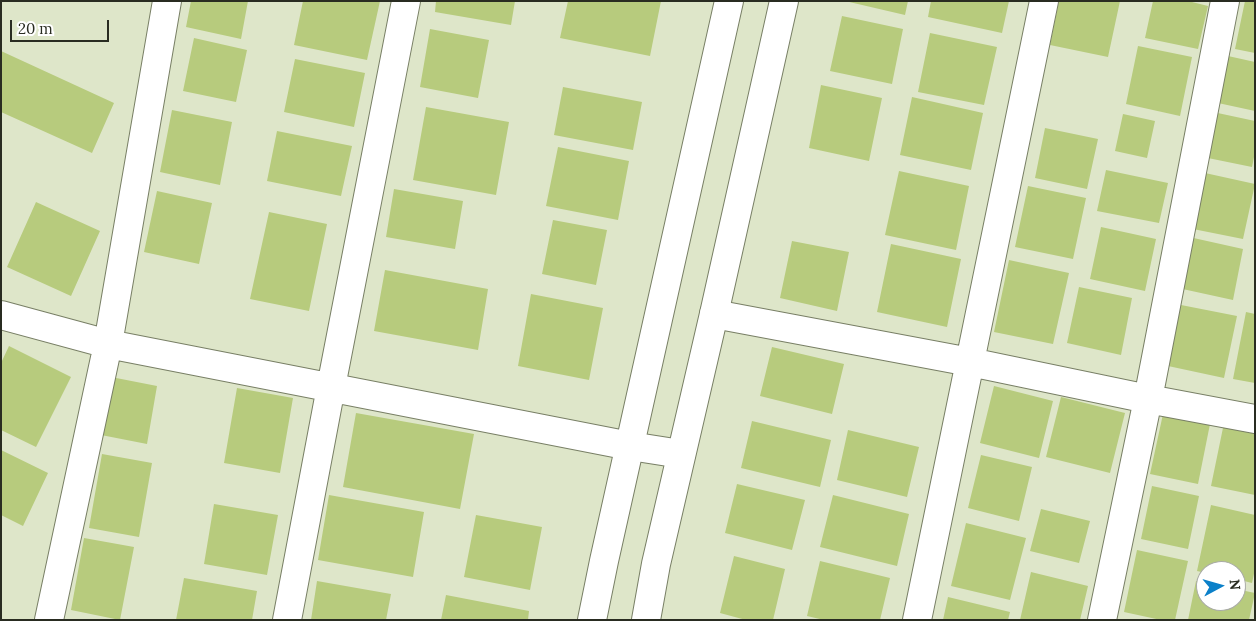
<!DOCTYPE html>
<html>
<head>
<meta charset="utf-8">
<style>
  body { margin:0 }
  #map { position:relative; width:1256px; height:621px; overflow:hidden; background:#dee6c9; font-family:Lora,serif }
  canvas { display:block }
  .frame { position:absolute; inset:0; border:2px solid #292c21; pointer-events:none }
  .north { position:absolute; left:1196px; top:561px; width:50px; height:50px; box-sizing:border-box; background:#fff; border:1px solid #a9aba6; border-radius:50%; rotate:84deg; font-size:14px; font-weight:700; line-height:20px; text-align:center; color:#292c21 }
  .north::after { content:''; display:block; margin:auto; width:18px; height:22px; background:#0b80c9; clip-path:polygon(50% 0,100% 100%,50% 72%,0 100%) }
  .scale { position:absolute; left:10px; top:20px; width:99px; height:22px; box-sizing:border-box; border:2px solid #292c21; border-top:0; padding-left:6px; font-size:15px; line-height:18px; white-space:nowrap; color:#292c21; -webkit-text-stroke:4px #fff; paint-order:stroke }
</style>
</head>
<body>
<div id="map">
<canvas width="1256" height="621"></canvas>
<div class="frame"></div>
<div class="north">N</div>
<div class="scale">20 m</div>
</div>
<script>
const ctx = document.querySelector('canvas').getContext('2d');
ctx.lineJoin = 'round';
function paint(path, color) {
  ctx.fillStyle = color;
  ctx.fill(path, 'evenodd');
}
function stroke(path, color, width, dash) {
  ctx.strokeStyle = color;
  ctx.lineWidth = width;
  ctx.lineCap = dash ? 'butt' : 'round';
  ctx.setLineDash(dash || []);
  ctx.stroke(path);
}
const building = new Path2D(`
  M191,1H248L241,39L186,27Z
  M303,1H380L367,60L294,45Z
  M436,1H515L511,25L435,12Z
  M568,1H661L650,56L560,38Z
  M845,1H908L905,15Z
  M931,1H1009L1002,33L928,17Z
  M1059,1H1120L1108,57L1050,45Z
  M1153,1H1188L1208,6L1198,49L1145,38Z
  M1245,1H1255V53L1235,49Z
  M842,16L903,29L892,84L830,71Z
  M430,29L489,40L478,98L420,87Z
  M930,33L997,47L984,105L918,92Z
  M194,38L247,50L236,102L183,91Z
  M1138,46L1192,57L1180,116L1126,104Z
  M1,51L114,103L92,153L1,112Z
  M1228,56L1255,62V111L1218,103Z
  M295,59L365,73L354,127L284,112Z
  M821,85L882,98L869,161L809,148Z
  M563,87L642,102L633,150L554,135Z
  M912,97L983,113L971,170L900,155Z
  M426,107L509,122L496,195L413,180Z
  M172,110L232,122L220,185L160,172Z
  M1213,112L1255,121V152L1252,167L1203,157Z
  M1123,114L1155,121L1147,158L1115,151Z
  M1045,128L1098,139L1087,189L1035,178Z
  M277,131L352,146L341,196L267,181Z
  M558,147L629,161L618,220L546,206Z
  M1106,170L1168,183L1159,223L1097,211Z
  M899,171L969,186L956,250L885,235Z
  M1205,173L1255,184L1243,239L1193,229Z
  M1028,186L1086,198L1073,259L1015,247Z
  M394,189L463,201L455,249L386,237Z
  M157,191L212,203L199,264L144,252Z
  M36,202L100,231L71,296L7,267Z
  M269,212L327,224L309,311L250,299Z
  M553,220L607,230L596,285L542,274Z
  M1101,227L1156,239L1145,291L1090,279Z
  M1189,237L1243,249L1233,300L1178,288Z
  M792,241L849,252L837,311L780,298Z
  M891,244L961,259L947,327L877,312Z
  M1009,260L1069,273L1053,344L994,332Z
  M385,270L488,289L478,350L374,331Z
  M1079,287L1132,298L1121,355L1067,343Z
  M531,294L603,308L589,380L518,366Z
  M1181,305L1237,316L1224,378L1168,366Z
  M1246,312L1255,314V383L1233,379Z
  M9,346L71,377L36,447L1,430V363Z
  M772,347L844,364L832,414L760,396Z
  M106,376L157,386L147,444L96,434Z
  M994,386L1053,401L1039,458L980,443Z
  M237,388L293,398L280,473L224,463Z
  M1061,397L1125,413L1110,473L1046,457Z
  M356,413L474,434L460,509L343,487Z
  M1163,414L1210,424L1198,484L1150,474Z
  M752,421L831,440L820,487L741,468Z
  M1224,423L1255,429V495L1211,486Z
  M848,430L919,447L907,497L837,480Z
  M1,450L48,473L23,526L1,515Z
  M102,454L152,463L139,537L89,528Z
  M981,455L1032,467L1019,521L968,508Z
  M737,484L805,500L792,550L725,533Z
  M1152,486L1199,496L1188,549L1141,539Z
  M329,495L424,512L413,577L318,560Z
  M833,495L909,514L897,566L820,547Z
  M214,504L278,515L267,575L204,564Z
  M1211,505L1255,515V569L1252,583L1236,579V571H1206V573L1197,571Z
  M1041,509L1090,521L1079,563L1030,551Z
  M476,515L542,527L530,590L464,577Z
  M966,523L1026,538L1010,600L951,586Z
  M84,538L134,547L120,620L71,610Z
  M1137,550L1188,561L1175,620H1161L1124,612Z
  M734,556L785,569L773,620H746L720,613Z
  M820,561L890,578L880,620H824L807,616Z
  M1031,572L1088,586L1080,620H1020Z
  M184,578L257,591L252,620H176Z
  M317,581L391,594L386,620H311Z
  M1196,581L1206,583V601H1236V589L1255,593L1249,620H1188Z
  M446,595L529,611L528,620H441Z
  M948,597L1010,612L1008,620H943Z`);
const minor = new Path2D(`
  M714,314L970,362L1148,399L1255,419
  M1,315L108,344L630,446L681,454
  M49,620L108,344L167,1
  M287,620L331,387L406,1
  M917,620L1044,1
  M1102,620L1148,399L1225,1`);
const primary = new Path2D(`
  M592,620L604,561L729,1
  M646,620L656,564L714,314L784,1`);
paint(building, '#b7cb7d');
stroke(minor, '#787f65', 30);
stroke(primary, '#787f65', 30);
stroke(minor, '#fff', 28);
stroke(primary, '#fff', 28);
</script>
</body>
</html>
